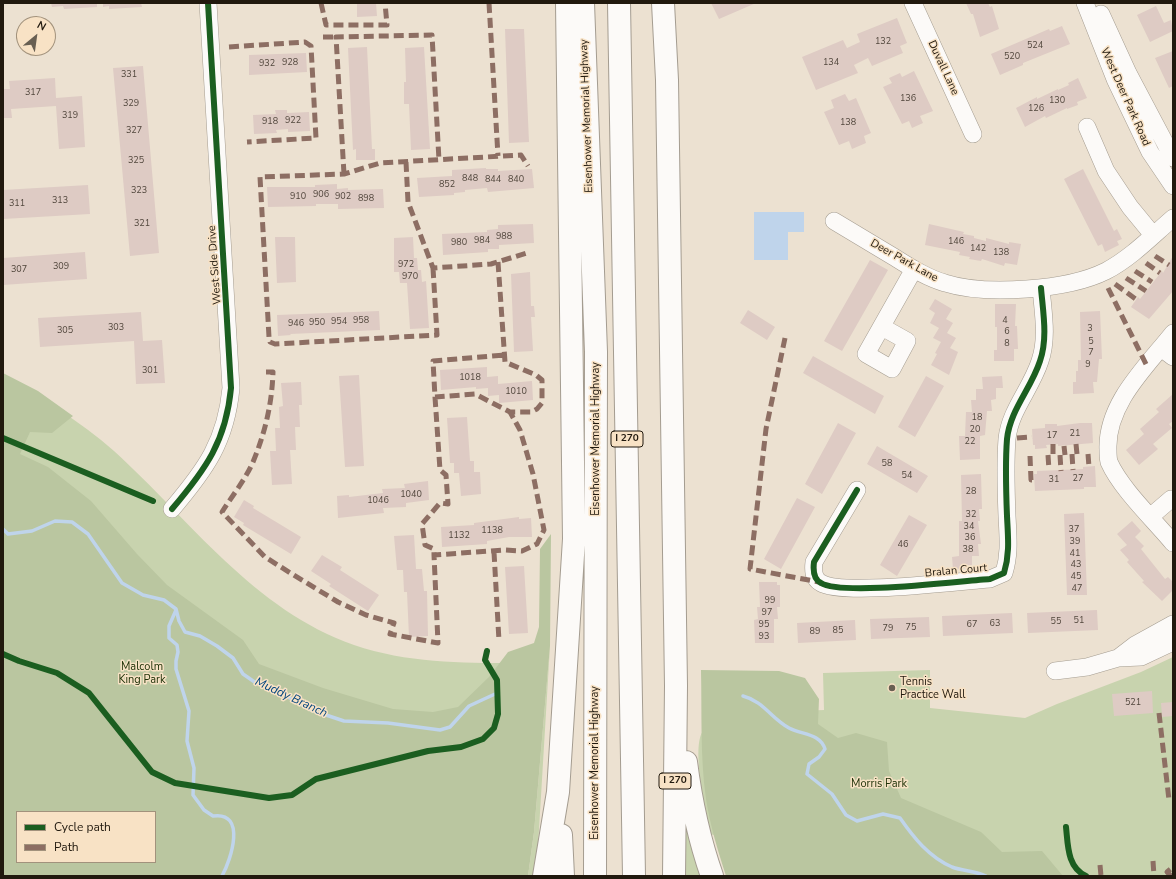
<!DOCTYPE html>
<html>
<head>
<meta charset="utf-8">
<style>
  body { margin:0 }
  #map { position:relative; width:1176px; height:879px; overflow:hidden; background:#ece1d1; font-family:"Nunito Sans",sans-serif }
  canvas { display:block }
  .frame { position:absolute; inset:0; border:4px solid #21190e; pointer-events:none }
  .legend { position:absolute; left:16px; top:811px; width:140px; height:52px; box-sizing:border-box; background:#f8e2c5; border:1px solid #a2927c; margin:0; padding:5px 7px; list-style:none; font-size:12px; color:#21190e }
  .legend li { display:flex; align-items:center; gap:8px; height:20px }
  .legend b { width:20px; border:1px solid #a2927c }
  .north { position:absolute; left:16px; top:16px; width:40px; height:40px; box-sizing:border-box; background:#f8e2c5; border:1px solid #a2927c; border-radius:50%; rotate:29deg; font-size:11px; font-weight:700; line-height:16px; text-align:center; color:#21190e }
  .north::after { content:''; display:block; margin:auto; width:14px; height:18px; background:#685f52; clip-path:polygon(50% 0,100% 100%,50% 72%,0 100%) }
</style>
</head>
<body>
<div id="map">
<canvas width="1176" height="879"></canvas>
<div class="frame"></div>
<ul class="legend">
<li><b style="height:5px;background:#1b5e20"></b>Cycle path</li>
<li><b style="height:5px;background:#8d6e63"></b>Path</li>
</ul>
<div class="north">N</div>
</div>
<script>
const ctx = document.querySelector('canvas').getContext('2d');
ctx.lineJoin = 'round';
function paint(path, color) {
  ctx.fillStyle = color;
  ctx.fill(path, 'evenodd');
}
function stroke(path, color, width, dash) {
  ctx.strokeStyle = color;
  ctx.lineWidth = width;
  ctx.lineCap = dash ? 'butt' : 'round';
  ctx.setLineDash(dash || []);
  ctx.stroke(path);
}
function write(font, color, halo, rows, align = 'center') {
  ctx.font = font + ' "Nunito Sans",sans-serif';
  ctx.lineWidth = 3;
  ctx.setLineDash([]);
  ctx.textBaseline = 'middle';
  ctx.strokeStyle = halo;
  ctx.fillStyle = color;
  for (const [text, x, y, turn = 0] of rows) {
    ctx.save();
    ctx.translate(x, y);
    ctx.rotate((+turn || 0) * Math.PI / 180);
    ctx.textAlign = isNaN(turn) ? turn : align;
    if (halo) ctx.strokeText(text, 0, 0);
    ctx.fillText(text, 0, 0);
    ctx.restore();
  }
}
const green = new Path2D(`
  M3,376C42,398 80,421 114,451C190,520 254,610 354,645C407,663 460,663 515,663L499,876H3ZM17,812H155V862H17Z
  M550,646L538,846L535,876H528L534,832Z
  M1173,657V876H863L710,834C706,813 691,747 703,731L770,712L824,710L823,673L930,670V708L1025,718L1057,704L1141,672Z
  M683,816L703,876H683Z`);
const forest = new Path2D(`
  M3,373L38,391L73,416L52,433L30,432L20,454L48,467L91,501L137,554L167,585L243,640L259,664L323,688L393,709L433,712L458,707L489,677L508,652L534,643L539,627L540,549L551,534L550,646L534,832L528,876H3ZM17,812H155V862H17Z
  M701,670L779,671L805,678L819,699L818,724L838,738L856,733L887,742L889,771L901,798L981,832L1002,852L1042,851L1063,876H726C718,851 710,825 706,799C700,756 702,713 701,670Z`);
const water = new Path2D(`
  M754,212H804V232H788V260H754Z`);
const stream = new Path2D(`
  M3,529L8,534L32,531L55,521L72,522L88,534L122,583L143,595L164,600L176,609L179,621L185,632L200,636L217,646L233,658L243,674L256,683L281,693L311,710L344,721L388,723L440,730L450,727L469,706L495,694
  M176,610L169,626V638L177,645L178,652L176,661V669L189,711L187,741L194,768L193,795L204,810L213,816C247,811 231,860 222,876
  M743,696C763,701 772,719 789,728C802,735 820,733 825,749L819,757L809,764L807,774L832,794L846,815L857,821L883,814L900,818C914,838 929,857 952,867C963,871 975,871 986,876`);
const building = new Path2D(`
  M51,3H100V4H97V7L64,9L63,6L52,7Z
  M103,3H141L142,7L109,9V6L103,7Z
  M357,3H376L377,16L357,17Z
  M711,3H756L719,19Z
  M966,3H988L990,7L992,6L999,29L980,37L973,14H971Z
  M1156,6L1164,23L1171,20L1173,31L1150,42L1137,15Z
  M897,18L907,43L900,46L903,53L872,66L868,58L854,65L858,73L816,90L802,57L843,40L847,48L860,42L857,34Z
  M1062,26L1070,44L1023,63V65L1000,75L991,54L1049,29L1050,31Z
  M505,29H524L529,142L509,143Z
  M367,47L372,149H375V160H356V149L353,150L348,48Z
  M424,47L430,149L411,150L409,104H404V82H406L405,48Z
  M1173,51V86L1169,88L1155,58Z
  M306,53L307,72L249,75V55Z
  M143,66L159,253L130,256L113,68Z
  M914,71L933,111L920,116L923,123L912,128L909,121L902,124L883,87L892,83L889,78L900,73L902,77Z
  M55,78L56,98L82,96L85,147L59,149L56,106L11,109L12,118H3V89H10L9,81Z
  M1078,78L1087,98L1077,102L1078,105L1067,109V108L1046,118L1045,116L1025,127L1016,108L1037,97V99L1058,89V90L1069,85L1068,83Z
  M845,94L849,101L856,98L871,133L864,136L866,143L852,149L849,141L839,145L824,112L834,108L831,100Z
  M275,110H287V113L309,112L310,131L288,132V129L276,130L277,133L254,134L253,115L276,114Z
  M486,168V169H498V171L532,169L534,188L488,192L487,188L465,190V192L454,193V195L419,197L417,178L452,176V170Z
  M1083,169L1114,231L1117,229L1122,239L1117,241L1119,245L1105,252L1102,244L1098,246L1064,179Z
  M337,184V189L348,188V190L383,189L384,208L338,209V204H316V206L268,207L267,187H315V185Z
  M88,185L90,214L3,219V190Z
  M533,224L534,243L499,245V249H488V252L443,255L442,234L487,232V230L498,229V225Z
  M929,224L964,232L963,234L974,236V238L986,241V238L1009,244V242L1021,244L1017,265L1005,263L1004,266L982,259L981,261L969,259L970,257L959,255L960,252L925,245Z
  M275,237H295L296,282L277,283Z
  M413,237L414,258H417L418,270H421L422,282L426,281L429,328L410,329L407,283H400L399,272H394V238Z
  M85,252L87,279L3,285V258Z
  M1173,256V291L1149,319L1131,307L1138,297L1140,299L1162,271L1163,273Z
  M870,260L888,270L842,351L824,341Z
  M530,272L531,306H534L535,317H531L533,351L514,352L511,274Z
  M935,299L952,309L946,319L953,323L947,333L956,338L950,348L958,352L949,375L931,365L937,354L935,353L941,342L933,338L939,328L930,323L935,313L929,309Z
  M995,304H1016L1015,326H1017L1018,349H1014V361H994V350H997V327H995Z
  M748,310L775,327L767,340L740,323Z
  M379,311L380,330L290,334L291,335L278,336L277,315Z
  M1100,311L1102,359H1099L1097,382H1093L1094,393L1073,394V382H1076V371H1078V360H1081L1080,312Z
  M141,312L143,341L162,340L165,383L136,384L134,341L40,347L38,318Z
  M813,356L884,396L875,414L803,373Z
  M487,367V377L498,376V384L532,381L533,400L499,403V395L488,396V388L476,389V387L441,390L440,370Z
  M359,375L364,466L345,467L339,376Z
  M926,376L944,386L915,437L898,427Z
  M1002,376L1003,388H996V399L991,400L992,411H987L985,435L980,436V459L960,460L959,436H965L966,412H972L971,400H976V389H983L982,377Z
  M301,382L302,405H299L300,427H295L296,450H290L292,484L272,485L270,451H276L275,428H280L279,407L283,406L281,383Z
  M1173,394V421L1169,424L1172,428L1153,444L1158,449L1139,465L1126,450L1144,434L1140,429L1159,412L1156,409Z
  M467,417L470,461H474V472H480L481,494L461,496L459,473H454V463H450L447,418Z
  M838,423L856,433L822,494L805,484Z
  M1080,423H1092L1093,443L1058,446V444L1046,445L1047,448L1035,449V445H1033L1032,429L1045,428V424H1057V426Z
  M877,446L928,476L917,493L867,464Z
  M1095,466L1096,487H1084V489L1035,491L1034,474H1037V471L1083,469V467Z
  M981,474L982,509H979L980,521H978L981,544H978L979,556H972V565H967L968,568L953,569L952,557L959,556V521H962L961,475Z
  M428,481L429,500L406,503V507L383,508L384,513L338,518L337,496L349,495V497L383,493L382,489L405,488L404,484Z
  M797,498L815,507L781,569L764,559Z
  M244,500L254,506L253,508L301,537L291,554L243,525L244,523L234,517Z
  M1084,513L1087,595H1067L1064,514Z
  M909,515L927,525L897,576L880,565Z
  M519,517V519L531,518L532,537H509L487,541V544L442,547L441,527L474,525V523Z
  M1132,521L1141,531L1135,537L1144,546L1141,549L1165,579L1168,577L1173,582V590L1162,601L1142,582L1144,581L1127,562L1129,560L1120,550L1127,545L1117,534Z
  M414,535L416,569H422L424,591H427L428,636L409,637L407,592H404L403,570H397L394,536Z
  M322,555L342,567L340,570L379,595L368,611L329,586L331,584L311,571Z
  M524,566L528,633L509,634L505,567Z
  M759,582H777V585H780V607H777L778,619H774V643H755L754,620L758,619L757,607H760Z
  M1097,610L1098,630L1028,633L1027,613Z
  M1012,613L1013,633L943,636L942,616Z
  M929,617L930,637L871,639L870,619Z
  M855,620L856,640L798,643L797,623Z
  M1152,691L1153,713L1114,716L1112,694Z
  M1173,702V716L1162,717L1161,703Z`);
const minor = new Path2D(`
  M913,3L973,134
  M1085,3L1115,79L1150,152L1173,186
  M1101,14L1128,73L1173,158
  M1087,127L1106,171L1130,207L1153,235
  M834,221C854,233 874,245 894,257C910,267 927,278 945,283C986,296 1068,290 1106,271C1131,258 1152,236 1173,218
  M882,327L907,341L892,369L866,354L914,269
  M1173,333C1146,367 1106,404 1108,450C1108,454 1108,458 1109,462C1121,489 1154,520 1173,543
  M1161,348L1173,357
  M857,490L814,562C813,570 813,579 821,583C842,596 959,581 990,579L1004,573C1010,553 1008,537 1007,516C1006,491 1005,465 1007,439C1010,410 1031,389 1040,361C1048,338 1043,312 1041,288
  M172,509C206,469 226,441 231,388L208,3
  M1150,517L1171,499L1173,501
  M1118,658L1135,645L1173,624
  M1055,671L1087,667L1118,658L1141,657L1173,642`);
const highway = new Path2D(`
  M583,3L596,352L595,876
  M619,3L634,876
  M663,3L667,80L676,686L674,876
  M686,762C691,801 699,839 712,876
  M561,835L563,876
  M544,876L558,792L574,539L567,3`);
const quiet = new Path2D(`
  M321,3L326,25H387L385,3
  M489,3L498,156
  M323,37H336
  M229,47L305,42L311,46L316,138L247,142
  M406,162L408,202L433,268L491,264L530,252
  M344,174L336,37L432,35L439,160
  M1155,256L1169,265
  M498,262L505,362L536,375L542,380V403L537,409L531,412H510L475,394L435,397L433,361L504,355
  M1146,263L1160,273
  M433,268L437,335L275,344L270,342L269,337L260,177L344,174L380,163L521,155L528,166
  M1135,271L1152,282
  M1126,278L1146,291
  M1115,284L1137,300
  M1108,288L1147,366
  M785,338L766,429L750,569L819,582
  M266,372H273C272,404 265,433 253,462C245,480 232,496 222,512L265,557L292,574L338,602L366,615L394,623L390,634L438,643L434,555
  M435,397L440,470L446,475L448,504L440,503L422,524L425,545L434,549V555L504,550L522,551L537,544L544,530L533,474L520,430L510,412
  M1017,438L1032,437
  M1053,444V455
  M1076,444L1077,454
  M1064,446L1065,455
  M1072,454L1073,470
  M1088,454L1089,467
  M1048,455L1049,470
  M1060,455L1061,471
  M1030,456L1031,480H1035
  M494,552L499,641
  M1159,713L1169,800
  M1153,861L1154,876
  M1100,865L1101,876
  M1171,876L1167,872L1173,867`);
const cycleway = new Path2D(`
  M3,438L153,501
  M857,490L814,562C813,570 813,579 821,583C842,596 959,581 990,579L1004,573C1010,553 1008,537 1007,516C1006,491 1005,465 1007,439C1010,410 1031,389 1040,361C1048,338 1043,312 1041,288
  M172,509C206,469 226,441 231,388L208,3
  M3,654L19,661L57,673L89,693L152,772L175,783L269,798L292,795L316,779L428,751L461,747L483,739L494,728L498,714L497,680L485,660L487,651
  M1066,827C1068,845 1067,867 1086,876`);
const markers = [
  [892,688,4,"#685f52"]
];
const numberNames = [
  ["132",883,42],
  ["524",1035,46],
  ["520",1012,57],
  ["928",290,63],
  ["134",831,63],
  ["932",267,64],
  ["331",129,75],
  ["317",33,93],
  ["136",908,99],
  ["130",1057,101],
  ["329",131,104],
  ["126",1036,109],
  ["319",70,116],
  ["922",293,121],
  ["918",270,122],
  ["138",848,123],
  ["327",134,131],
  ["325",136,161],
  ["848",470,179],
  ["844",493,180],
  ["840",516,180],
  ["852",447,185],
  ["323",139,191],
  ["906",321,195],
  ["910",298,197],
  ["902",343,197],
  ["898",366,199],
  ["313",60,201],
  ["311",17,204],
  ["321",142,224],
  ["988",504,237],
  ["984",482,241],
  ["146",956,242],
  ["980",459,243],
  ["142",978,249],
  ["138",1001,253],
  ["972",406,265],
  ["309",61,267],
  ["307",19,270],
  ["970",410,277],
  ["958",361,321],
  ["4",1005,321],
  ["954",339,322],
  ["950",317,323],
  ["946",296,324],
  ["303",116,328],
  ["3",1090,329],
  ["305",65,331],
  ["6",1007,332],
  ["5",1091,342],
  ["8",1007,344],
  ["7",1091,353],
  ["9",1088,365],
  ["301",150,371],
  ["1018",470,378],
  ["1010",516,392],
  ["18",977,418],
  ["20",975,430],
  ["21",1075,434],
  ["17",1052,436],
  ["22",970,442],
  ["58",887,464],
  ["54",907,476],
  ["27",1078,479],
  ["31",1054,480],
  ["28",971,492],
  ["1040",411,495],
  ["1046",378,501],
  ["32",971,515],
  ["34",969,527],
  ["37",1074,530],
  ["1138",492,531],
  ["1132",459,536],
  ["36",970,538],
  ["39",1075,542],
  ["46",903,545],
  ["38",968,550],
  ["41",1075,554],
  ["43",1076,565],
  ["45",1076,577],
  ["47",1077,589],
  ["99",770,601],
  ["97",767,613],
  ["51",1079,621],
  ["55",1056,622],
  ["63",995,624],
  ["95",764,625],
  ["67",972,625],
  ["75",911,628],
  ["79",888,629],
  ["85",838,631],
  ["89",815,632],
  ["93",764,637],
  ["521",1133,703]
];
const shields = [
  [627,439,32],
  [675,781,32]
];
const shieldNames = [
  ["I 270",627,439],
  ["I 270",675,781]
];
const streetNames = [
  ["Duvall Lane",943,68,65],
  ["West Deer Park Road",1125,97,66],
  ["Eisenhower Memorial Highway",587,116,-92],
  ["Deer Park Lane",904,261,29],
  ["West Side Drive",215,265,-94],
  ["Eisenhower Memorial Highway",596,439,-90],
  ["Bralan Court",956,571,-5],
  ["Eisenhower Memorial Highway",595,763,-90]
];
const parkNames = [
  ["Malcolm",142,667],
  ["King Park",142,680],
  ["Morris Park",879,784]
];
const poiNames = [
  ["Tennis",900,682],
  ["Practice Wall",900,695]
];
const waterNames = [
  ["Muddy Branch",291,698,25]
];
paint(green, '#c8d3ae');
paint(forest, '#bac6a0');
paint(water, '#bfd4eb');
stroke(stream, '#bfd4eb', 3.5);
paint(building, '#decbc4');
stroke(minor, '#a49c90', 18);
stroke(highway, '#a49c90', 24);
stroke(minor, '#fcfaf8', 17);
stroke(highway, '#fcfaf8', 22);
stroke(quiet, '#8d6e63', 5, [10, 5]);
stroke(cycleway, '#1b5e20', 6);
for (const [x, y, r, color] of markers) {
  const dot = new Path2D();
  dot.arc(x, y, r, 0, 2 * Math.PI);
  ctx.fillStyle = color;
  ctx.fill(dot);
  stroke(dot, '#f8e2c5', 1.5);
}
write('9px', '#51463c', null, numberNames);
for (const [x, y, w] of shields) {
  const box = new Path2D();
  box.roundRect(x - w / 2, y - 8, w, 16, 3);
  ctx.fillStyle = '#f8e2c5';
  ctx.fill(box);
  stroke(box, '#21190e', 1);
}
write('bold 10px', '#21190e', null, shieldNames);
write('11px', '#21190e', '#f8e2c5', streetNames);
write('11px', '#203309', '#f8e2c5', parkNames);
write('11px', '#21190e', '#f8e2c5', poiNames, 'left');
write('italic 12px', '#01457f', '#f8e2c5', waterNames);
</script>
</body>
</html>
